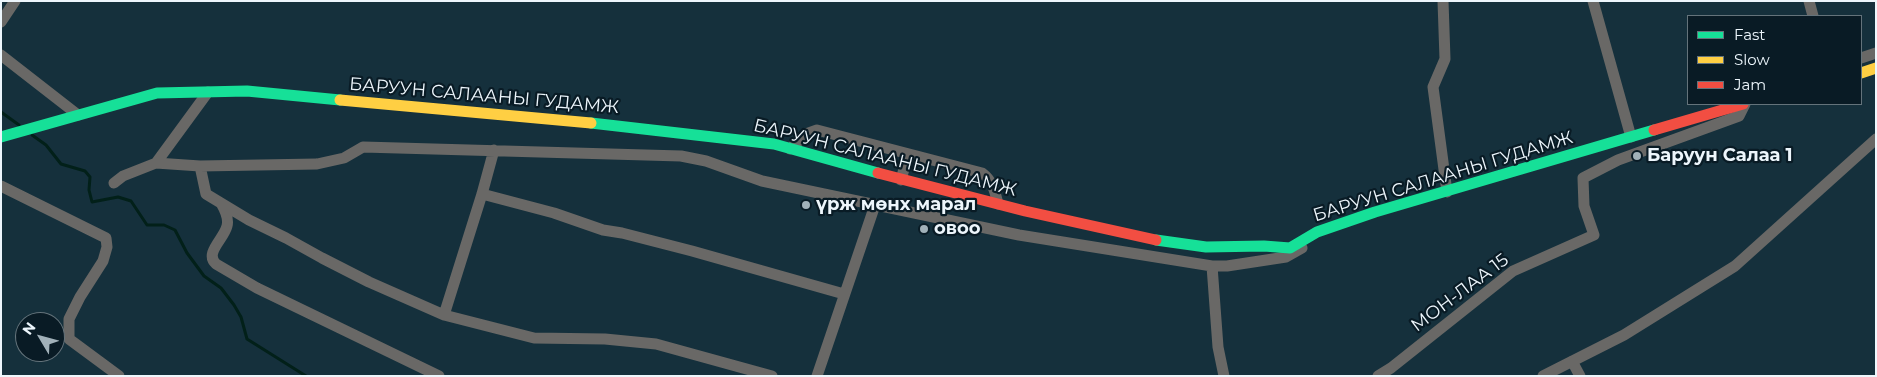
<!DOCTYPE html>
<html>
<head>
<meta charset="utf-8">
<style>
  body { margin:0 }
  #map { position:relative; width:1877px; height:377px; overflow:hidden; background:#15303c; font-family:Montserrat,sans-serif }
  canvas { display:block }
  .frame { position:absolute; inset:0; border:2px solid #edf6fc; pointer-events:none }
  .legend { position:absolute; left:1687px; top:15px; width:175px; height:90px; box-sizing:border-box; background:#091b25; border:1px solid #64737b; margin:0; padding:6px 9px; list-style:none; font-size:15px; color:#edf6fc }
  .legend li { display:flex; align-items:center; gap:10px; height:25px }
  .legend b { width:25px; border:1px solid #64737b }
  .north { position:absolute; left:15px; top:312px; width:50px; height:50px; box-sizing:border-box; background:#091b25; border:1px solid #64737b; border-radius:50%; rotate:307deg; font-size:14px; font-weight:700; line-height:20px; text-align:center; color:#edf6fc }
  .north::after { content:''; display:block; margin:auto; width:18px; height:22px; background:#a1b1b9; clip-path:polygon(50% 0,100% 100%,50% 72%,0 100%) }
</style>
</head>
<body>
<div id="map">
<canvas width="1877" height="377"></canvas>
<div class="frame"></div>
<ul class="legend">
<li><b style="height:6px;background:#16e098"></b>Fast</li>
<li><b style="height:6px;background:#ffcf43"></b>Slow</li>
<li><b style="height:6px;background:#f24e42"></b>Jam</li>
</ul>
<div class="north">N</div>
</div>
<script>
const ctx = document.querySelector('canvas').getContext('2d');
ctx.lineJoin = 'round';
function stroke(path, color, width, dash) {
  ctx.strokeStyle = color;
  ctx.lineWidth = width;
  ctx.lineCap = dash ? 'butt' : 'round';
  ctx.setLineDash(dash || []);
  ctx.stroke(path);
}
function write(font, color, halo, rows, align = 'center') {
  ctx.font = font + ' Montserrat,sans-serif';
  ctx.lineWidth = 4.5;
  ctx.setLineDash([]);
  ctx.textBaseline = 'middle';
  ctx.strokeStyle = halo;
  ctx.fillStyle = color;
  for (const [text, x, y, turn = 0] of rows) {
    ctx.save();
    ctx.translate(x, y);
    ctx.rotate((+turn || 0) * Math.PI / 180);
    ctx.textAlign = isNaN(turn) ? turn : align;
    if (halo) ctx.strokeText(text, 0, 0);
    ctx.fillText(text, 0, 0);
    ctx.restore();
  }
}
const stream = new Path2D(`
  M1,112L19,125
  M32,135L46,145L61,164L85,171L90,177L89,190L92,202L118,197L131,201L147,225H164L175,230L187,253L204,276L221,288L234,305L241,317L247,339L306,376`);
const street = new Path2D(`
  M1443,1L1445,59L1433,87L1447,192
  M1593,1L1631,137
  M1809,1L1813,16
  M1,22L15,1
  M1,55L78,115
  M1861,58L1876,53
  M790,149L806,134L817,130L982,173C993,181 995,192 998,204
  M156,163L208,92
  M200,166L206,194L249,220L286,238L322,258L369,282L444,315L534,338L605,339L656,344L772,376
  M901,180L908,154
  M114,183L123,176L156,163L200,166L317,164L344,158L363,147L681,156L706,161L762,181L1019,235L1212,266H1227L1286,257L1302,248
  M1,186L106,238L107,247L103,261L80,297L69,319V339L119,376
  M482,194L554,213L603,230L622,233L692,251L844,294
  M221,203C225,210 229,219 227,226C224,239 204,253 216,264L257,288L439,376
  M1212,266L1218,347L1224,376
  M444,315L482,194L494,150
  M1572,361L1580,376
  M817,376L875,205
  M1378,376L1391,368L1513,271L1594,235L1584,206L1583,178L1618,160L1739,116L1745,104
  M1543,376L1624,335L1735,266L1876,139`);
const fast = new Path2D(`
  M591,123L774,144L878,173
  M1,137L157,93L247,91L340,100
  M1156,240L1206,247L1264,246L1290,248L1317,232L1375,212L1654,130`);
const slow = new Path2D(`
  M1861,73L1876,68
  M340,100L591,123`);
const jam = new Path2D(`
  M1654,130L1743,104
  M878,173L1025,211L1156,240`);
const markers = [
  [1637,156,5,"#a1b1b9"],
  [806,205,5,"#a1b1b9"],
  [924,229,5,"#a1b1b9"]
];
const streetNames = [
  ["БАРУУН САЛААНЫ ГУДАМЖ",484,96,5],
  ["БАРУУН САЛААНЫ ГУДАМЖ",885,158,14],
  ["БАРУУН САЛААНЫ ГУДАМЖ",1443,177,-17],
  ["МОН-ЛАА 15",1460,293,-37]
];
const poiNames = [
  ["Баруун Салаа 1",1647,156],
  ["үрж мөнх марал",816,205],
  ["овоо",934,229]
];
stroke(stream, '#022019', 3);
stroke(street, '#696866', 11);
stroke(fast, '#16e098', 11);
stroke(slow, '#ffcf43', 11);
stroke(jam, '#f24e42', 11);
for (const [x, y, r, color] of markers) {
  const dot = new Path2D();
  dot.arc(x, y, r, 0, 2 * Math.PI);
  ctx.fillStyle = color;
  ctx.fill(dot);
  stroke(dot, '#091b25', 2);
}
write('18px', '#edf6fc', '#091b25', streetNames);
write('bold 18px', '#edf6fc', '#091b25', poiNames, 'left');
</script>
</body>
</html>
